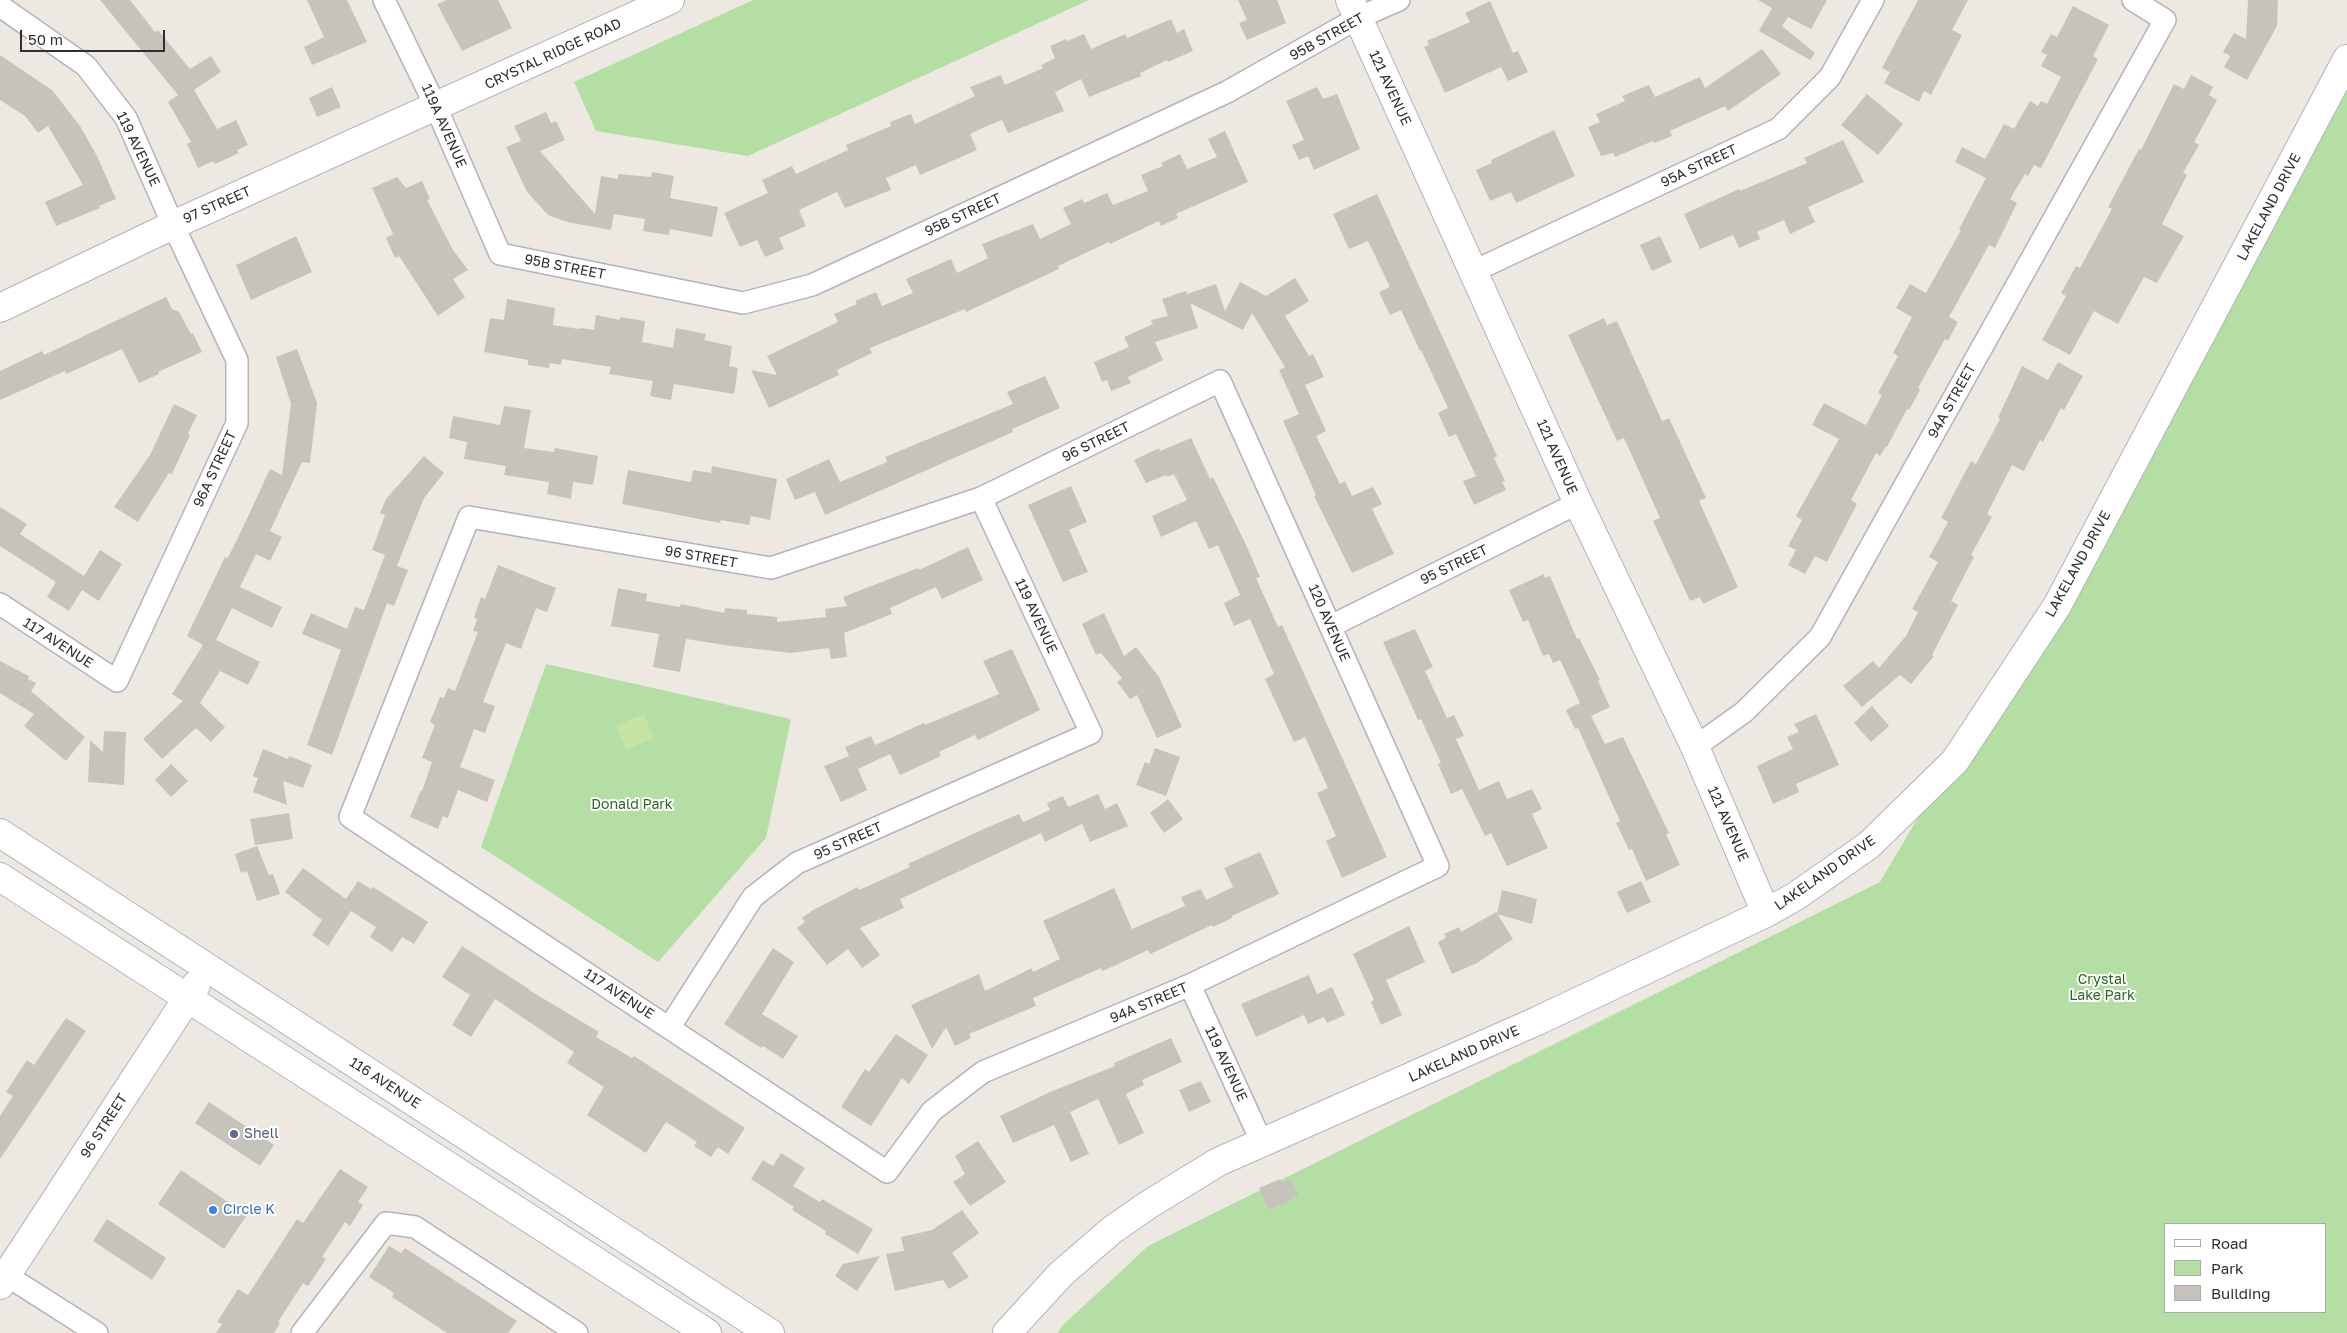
<!DOCTYPE html>
<html>
<head>
<meta charset="utf-8">
<style>
  body { margin:0 }
  #map { position:relative; width:2347px; height:1333px; overflow:hidden; background:#ede9e2; font-family:"Golos Text",sans-serif }
  canvas { display:block }
  .legend { position:absolute; left:2164px; top:1223px; width:162px; height:90px; box-sizing:border-box; background:#fff; border:1px solid #ababab; margin:0; padding:6px 9px; list-style:none; font-size:15px; color:#2e2e2e }
  .legend li { display:flex; align-items:center; gap:10px; height:25px }
  .legend b { width:25px; border:1px solid #ababab }
  .scale { position:absolute; left:20px; top:30px; width:145px; height:22px; box-sizing:border-box; border:2px solid #2e2e2e; border-top:0; padding-left:6px; font-size:15px; line-height:18px; white-space:nowrap; color:#2e2e2e; -webkit-text-stroke:4px #fff; paint-order:stroke }
</style>
</head>
<body>
<div id="map">
<canvas width="2347" height="1333"></canvas>
<ul class="legend">
<li><b style="height:6px;background:#fff"></b>Road</li>
<li><b style="height:14px;background:#b5dea5"></b>Park</li>
<li><b style="height:14px;background:#c6c3bd"></b>Building</li>
</ul>
<div class="scale">50 m</div>
</div>
<script>
const ctx = document.querySelector('canvas').getContext('2d');
ctx.lineJoin = 'round';
function paint(path, color) {
  ctx.fillStyle = color;
  ctx.fill(path, 'evenodd');
}
function stroke(path, color, width, dash) {
  ctx.strokeStyle = color;
  ctx.lineWidth = width;
  ctx.lineCap = dash ? 'butt' : 'round';
  ctx.setLineDash(dash || []);
  ctx.stroke(path);
}
function write(font, color, halo, rows, align = 'center') {
  ctx.font = font + ' "Golos Text",sans-serif';
  ctx.lineWidth = 4;
  ctx.setLineDash([]);
  ctx.textBaseline = 'middle';
  ctx.strokeStyle = halo;
  ctx.fillStyle = color;
  for (const [text, x, y, turn = 0] of rows) {
    ctx.save();
    ctx.translate(x, y);
    ctx.rotate((+turn || 0) * Math.PI / 180);
    ctx.textAlign = isNaN(turn) ? turn : align;
    if (halo) ctx.strokeText(text, 0, 0);
    ctx.fillText(text, 0, 0);
    ctx.restore();
  }
}
const green = new Path2D(`
  M753,0H1089L748,156L596,131L574,82Z
  M2347,88V1333H1058L1062,1326L1148,1246L1880,882ZM2166,1224H2326V1312H2166Z
  M546,664L791,719L766,838L658,962L481,847Z`);
const pitch = new Path2D(`
  M644,714L654,738L626,750L616,726Z`);
const building = new Path2D(`
  M100,0H130L155,32L158,30L190,69L211,56L221,72L194,90L217,129L236,120L248,145L237,150L239,153L215,164L213,161L198,168L187,144L191,142L168,102L178,95Z
  M307,0H347L367,42L312,65L304,47L324,37Z
  M447,0H498L512,28L462,51L437,4Z
  M1238,0H1277L1286,23L1247,40L1239,23L1247,20Z
  M1758,0H1827L1811,29L1788,17L1782,26L1815,53L1810,60L1759,31L1772,8Z
  M1918,0H1968L1952,30L1962,35L1931,95L1924,91L1919,102L1884,83L1890,72L1882,68Z
  M2248,0H2278L2277,26L2247,80L2224,67L2230,56L2223,52L2234,33L2246,39Z
  M1490,1L1513,53L1518,51L1528,72L1508,81L1501,67L1445,93L1424,47L1429,45L1427,41L1470,22L1465,13Z
  M2073,6L2109,25L2093,56L2098,59L2041,168L2034,165L2028,176L2025,174L2010,199L2017,203L1995,248L1989,245L1949,317L1958,322L1948,341L1945,339L1918,388L1920,390L1909,410L1907,409L1887,447L1886,446L1880,456L1876,453L1851,500L1857,504L1827,562L1815,556L1805,574L1788,565L1796,550L1788,546L1802,520L1796,516L1839,439L1812,425L1824,403L1866,425L1882,395L1878,393L1898,356L1893,353L1912,317L1896,308L1910,284L1926,293L1961,230L1959,229L1986,178L1955,162L1962,147L1985,159L2004,124L2014,129L2030,101L2038,106L2041,101L2047,104L2061,77L2041,66L2047,55L2041,52L2051,34L2057,37Z
  M1171,19L1177,33L1184,29L1193,51L1168,62L1167,60L1140,73L1141,76L1089,97L1081,79L1055,92L1064,111L1008,133L1002,120L987,126L970,134L977,150L920,175L916,165L886,178L891,190L845,208L837,192L799,210L806,226L779,238L784,249L765,257L757,240L740,247L724,213L768,193L762,180L792,166L796,174L848,150L846,145L891,126L890,122L911,114L915,124L975,96L970,87L1001,75L1005,85L1043,68L1041,65L1055,58L1050,46L1066,39L1067,41L1084,34L1091,49L1125,34L1127,38Z
  M1762,49L1781,74L1728,111L1725,106L1670,131L1672,136L1654,143L1653,141L1615,157L1613,153L1601,156L1588,127L1600,122L1596,114L1625,101L1622,96L1649,85L1655,97L1700,77L1705,88Z
  M0,55L52,90L80,126L97,156L116,199L99,206L100,208L56,226L45,202L83,185L48,126L38,133L25,116L0,100Z
  M2191,75L2213,87L2209,95L2217,100L2194,142L2199,145L2183,173L2187,175L2162,224L2184,236L2157,283L2144,277L2118,324L2094,311L2070,355L2042,340L2066,296L2061,293L2076,266L2080,268L2112,209L2108,207L2139,149L2141,150L2174,84L2184,89Z
  M332,87L341,107L317,117L309,98Z
  M1317,87L1323,99L1337,94L1360,149L1314,170L1308,156L1299,160L1292,145L1304,140L1286,101Z
  M1867,94L1903,124L1878,155L1841,125Z
  M546,112L551,123L556,121L565,140L540,151L595,214L601,176L618,179V174L651,177L652,172L674,176L670,198L718,207L712,237L670,229L669,235L643,231L645,219L614,214L611,230L567,222L548,215L527,192L506,147L521,141L514,126Z
  M1554,130L1575,176L1516,203L1511,192L1490,201L1476,170L1492,163L1491,160Z
  M1225,131L1248,182L1176,214L1178,218L1161,226L1159,221L1110,244L1109,242L1058,266L1059,269L966,312L965,309L870,348L872,353L837,370L839,375L769,408L751,370L777,375L767,356L838,322L834,314L857,304L855,301L876,292L882,306L913,293L906,279L951,259L957,273L988,258L982,244L1033,224L1040,239L1071,224L1063,208L1082,199L1084,203L1107,193L1113,205L1148,191L1141,175L1163,166L1161,163L1180,154L1187,169L1217,157L1208,139Z
  M1843,140L1864,182L1808,207L1815,222L1790,234L1784,220L1757,232L1760,239L1739,248L1733,235L1700,249L1684,214L1739,189L1740,191L1807,163L1804,158Z
  M397,177L406,188L422,181L430,199L427,200L453,250L468,270L453,279L465,297L438,316L399,256L395,258L386,238L393,234L372,188Z
  M1377,194L1497,456L1494,458L1505,481L1502,482L1506,490L1474,505L1463,481L1476,476L1456,434L1449,437L1438,413L1448,408L1421,350L1420,351L1401,310L1390,315L1379,292L1390,287L1368,241L1349,249L1333,214Z
  M296,236L312,272L251,300L236,265Z
  M1660,236L1672,262L1652,271L1640,245Z
  M1295,278L1309,301L1285,316L1309,356L1313,354L1324,377L1305,385L1326,431L1316,436L1340,484L1345,481L1352,496L1373,487L1382,504L1372,509L1394,554L1352,573L1314,496L1316,495L1283,421L1299,414L1279,370L1285,367L1252,313L1243,330L1190,303L1198,328L1155,342L1163,360L1128,377L1131,383L1111,391L1107,380L1102,382L1094,362L1129,347L1124,337L1153,324L1151,320L1168,316L1162,299L1186,291L1187,294L1216,284L1225,311L1240,282L1266,296Z
  M166,297L172,309L179,312L191,334L193,333L202,352L158,372L159,374L139,383L122,349L66,374L65,371L0,400V371L42,351L44,355Z
  M507,299L555,308L553,325L579,329L581,328L594,330L596,315L620,320V317L645,321L642,342L673,348L676,328L706,334L704,340L732,346L729,366L738,368L734,394L674,384L671,400L650,396L653,381L609,374L611,367L562,359L561,365L550,363L549,368L528,365V360L484,352L490,318L504,320Z
  M1604,318L1607,325L1617,321L1662,421L1669,418L1706,498L1699,501L1738,587L1703,604L1700,597L1690,601L1653,521L1660,518L1624,438L1617,441L1568,335Z
  M297,349L317,403L310,463L302,462L270,531L282,537L270,561L256,554L240,587L282,607L272,628L232,608L216,640L260,662L248,685L220,671L200,703L225,727L211,742L196,728L162,759L143,739L183,701L172,694L203,645L187,636L225,557L228,558L245,523L270,469L282,475L291,404L276,357Z
  M2058,362L2083,376L2064,410L2061,408L2043,442L2040,440L2024,471L2012,465L1987,514L1992,517L1971,555L1974,557L1951,601L1958,605L1932,655L1934,656L1911,684L1900,675L1862,707L1843,686L1873,661L1879,668L1906,636L1918,612L1912,609L1938,562L1929,557L1948,522L1941,518L1971,461L1976,464L2000,419L1998,418L2022,366L2048,380Z
  M1045,376L1060,408L1012,429L1013,432L825,515L815,492L795,500L786,479L829,459L840,482L887,462L885,457L1013,404L1007,392Z
  M174,404L197,415L188,433L190,435L172,474L169,473L138,522L114,507L150,455Z
  M504,406L531,410L524,448L554,452L555,448L598,456L593,485L573,482L571,499L547,494L549,482L504,475L506,466L464,459L467,442L449,438L453,416L500,425Z
  M1191,438L1210,479L1213,477L1247,547L1260,577L1256,578L1278,627L1282,625L1387,857L1342,878L1326,841L1336,836L1317,793L1328,788L1305,737L1294,742L1265,679L1274,674L1250,619L1234,626L1224,603L1240,595L1218,545L1209,549L1196,521L1161,537L1152,516L1187,500L1174,474L1167,477L1166,475L1146,483L1134,460L1159,448L1160,451Z
  M424,456L444,473L424,498L397,566L408,570L394,606L387,603L332,755L307,745L341,650L302,634L311,613L347,629L355,607L364,610L385,555L372,550L385,515L380,513L386,499Z
  M712,466L777,479L770,520L751,516L749,525L721,520L720,523L622,504L628,470L691,482L693,470L711,473Z
  M1071,486L1087,522L1069,530L1088,572L1063,582L1028,505Z
  M0,507L27,524L20,534L84,576L100,550L122,564L99,601L82,590L69,611L47,597L56,582L0,546Z
  M968,547L983,580L942,599L936,587L890,608L892,614L844,633L847,657L831,659L829,648L791,653L731,646L686,639L680,672L653,667L659,634L611,626L618,588L647,594L646,601L680,607L681,604L724,613L725,608L747,610V614L777,617V622L826,617L825,609L847,606L843,597L918,568L919,570Z
  M498,565L556,588L547,612L536,608L521,649L506,643L483,702L495,706L485,733L474,729L460,767L495,780L487,802L458,790L448,818L443,816L438,829L410,817L421,790L422,791L432,762L422,758L435,725L430,722L440,697L444,698L448,688L455,691L478,632L473,631L477,619L474,617L481,597L485,599Z
  M1544,574L1545,578L1550,576L1577,639L1579,638L1600,680L1598,681L1610,707L1591,716L1605,744L1623,737L1669,833L1666,834L1680,865L1646,881L1632,849L1629,850L1616,823L1620,821L1578,728L1575,729L1566,710L1580,703L1560,660L1553,663L1549,654L1543,656L1528,620L1523,622L1509,590Z
  M1104,613L1124,656L1136,647L1159,677L1182,727L1157,738L1137,695L1130,699L1117,682L1122,678L1101,653L1096,655L1082,624Z
  M1415,629L1433,667L1425,671L1447,718L1454,715L1464,736L1456,739L1479,790L1499,781L1507,799L1532,789L1542,809L1532,814L1548,848L1507,866L1491,833L1485,836L1462,789L1451,794L1438,764L1441,763L1421,719L1418,720L1383,642Z
  M1012,649L1040,710L978,740L975,735L939,752L941,756L900,775L890,754L858,769L867,790L841,802L824,766L849,756L845,747L871,736L875,745L924,723L925,725L999,694L983,661Z
  M0,661L29,676L28,679L36,683L31,691L85,737L66,761L24,726L34,714L0,693Z
  M1872,706L1889,726L1871,742L1854,723Z
  M1816,714L1839,765L1796,784L1799,792L1773,804L1757,766L1793,749L1787,737L1799,732L1794,724Z
  M104,731L126,732L124,785L88,782L90,740L103,752Z
  M1155,748L1180,757L1166,796L1136,785L1145,762L1149,764Z
  M263,749L288,759L289,756L312,765L303,788L283,781L287,805L253,792L258,778L253,776Z
  M171,764L188,781L171,797L155,780Z
  M1098,794L1105,809L1117,803L1128,826L1090,842L1082,824L1045,842L1041,833L900,899L904,908L860,928L880,955L862,968L848,949L827,965L797,928L805,922L802,918L813,910L858,887L859,890L910,867L908,864L986,828L1019,814L1023,822L1050,810L1047,803L1063,796L1068,807Z
  M1168,799L1183,819L1164,833L1150,813Z
  M289,813L293,839L255,845L250,819Z
  M257,846L269,875L273,874L280,894L257,901L247,871L241,873L235,854Z
  M1260,852L1279,894L1232,916V918L1213,927L1212,925L1150,954L1148,950L1103,971L1101,968L1033,998L1036,1006L969,1034L971,1038L955,1046L946,1027L932,1049L911,1005L979,974L985,991L1032,968L1033,972L1060,959L1043,921L1114,888L1132,929L1185,906L1181,897L1201,889L1206,900L1233,887L1224,868Z
  M303,868L346,899L358,881L371,889L373,887L428,922L414,944L402,937L392,952L370,937L376,927L351,911L328,946L312,935L322,920L285,892Z
  M1641,881L1651,902L1627,913L1617,892Z
  M1502,890L1537,899L1532,924L1497,914Z
  M1496,912L1513,939L1477,963L1452,974L1438,942L1446,938L1444,934L1459,927L1461,932Z
  M1409,926L1425,962L1386,980L1402,1015L1381,1025L1371,1002L1374,1000L1353,954Z
  M462,946L529,989V990L599,1032L596,1037L632,1058L634,1056L745,1128L728,1154L718,1147L711,1157L694,1146L697,1142L666,1122L646,1153L587,1115L604,1087L567,1063L574,1052L495,999L471,1037L452,1025L470,995L442,977Z
  M773,948L794,962L762,1014L798,1036L783,1059L763,1046L761,1048L724,1024Z
  M1309,975L1317,994L1332,987L1345,1015L1327,1023L1324,1017L1308,1024L1304,1015L1256,1037L1241,1004Z
  M66,1018L86,1031L0,1159V1116L13,1096L6,1092L27,1060L34,1065Z
  M896,1034L928,1055L909,1084L902,1078L871,1126L841,1107L865,1069L869,1072Z
  M1171,1038L1182,1062L1142,1080L1144,1085L1126,1094L1144,1133L1119,1145L1098,1099L1070,1112L1089,1154L1071,1162L1054,1125L1013,1143L1000,1116L1050,1092L1115,1066L1114,1063Z
  M1201,1081L1211,1102L1189,1112L1179,1090Z
  M209,1102L274,1145L260,1166L195,1123Z
  M978,1141L1006,1182L970,1206L953,1182L965,1174L955,1156Z
  M781,1153L805,1168L793,1186L820,1202L822,1199L873,1229L858,1254L825,1234L826,1231L792,1210L794,1207L751,1179L763,1160L773,1166Z
  M340,1169L368,1187L358,1202L363,1205L350,1226L345,1222L322,1257L326,1259L308,1286L303,1283L278,1322L280,1323L274,1333H216L222,1324L217,1322L238,1289L248,1295L297,1219L303,1223Z
  M181,1170L247,1215L224,1249L158,1204Z
  M1280,1179L1282,1183L1291,1179L1299,1196L1269,1210L1259,1188Z
  M962,1210L979,1233L952,1253L969,1277L949,1289L943,1280L895,1291L886,1254L904,1251L901,1237L932,1230Z
  M107,1219L166,1258L152,1280L93,1241Z
  M389,1246L401,1253L405,1248L517,1321L508,1333H447L392,1297L394,1293L369,1277Z
  M880,1256L857,1291L835,1276L843,1264Z`);
const street = new Path2D(`
  M384,0L436,107L500,254L743,303L812,285L1227,92L1358,18L1399,0
  M0,6L86,66L126,118L173,225L237,360V423L117,681L0,604
  M1474,271L1778,129L1830,77L1873,0
  M1220,381L1438,866L1190,985L983,1072L932,1111L887,1172L350,817L469,517L771,568L981,498Z
  M1331,626L1578,503
  M1695,747L1744,712L1820,637L2165,20L2133,0
  M1190,985L1262,1143
  M669,1028L753,897L797,863L1091,733L981,498
  M6,1275L97,1333
  M302,1333L386,1223L415,1227L577,1333`);
const secondary = new Path2D(`
  M1350,0L1578,503L1695,747L1766,913
  M0,308L173,225L670,0
  M0,833L770,1333
  M0,877L707,1333
  M0,1285L196,985
  M1007,1333L1061,1274L1112,1230L1148,1205L1218,1162L1537,1021L1766,913L1796,896L1869,845L1955,761L2057,606L2347,59`);
const markers = [
  [234,1134,5,"#5c6f8a"],
  [213,1210,5,"#3f7fe0"]
];
const streetNames = [
  ["95B STREET",1327,37,-29],
  ["CRYSTAL RIDGE ROAD",553,54,-25],
  ["121 AVENUE",1390,88,65],
  ["119A AVENUE",444,126,66],
  ["119 AVENUE",138,149,64],
  ["95A STREET",1699,166,-25],
  ["97 STREET",217,205,-24],
  ["LAKELAND DRIVE",2269,207,-62],
  ["95B STREET",963,215,-25],
  ["95B STREET",565,267,11],
  ["94A STREET",1952,401,-61],
  ["96 STREET",1096,442,-26],
  ["121 AVENUE",1557,457,66],
  ["96A STREET",215,469,-65],
  ["96 STREET",701,557,10],
  ["LAKELAND DRIVE",2078,564,-61],
  ["95 STREET",1454,565,-26],
  ["119 AVENUE",1036,616,65],
  ["120 AVENUE",1329,623,66],
  ["117 AVENUE",58,643,33],
  ["121 AVENUE",1728,824,66],
  ["95 STREET",848,841,-24],
  ["LAKELAND DRIVE",1825,873,-35],
  ["117 AVENUE",619,994,33],
  ["94A STREET",1149,1003,-23],
  ["LAKELAND DRIVE",1464,1054,-24],
  ["119 AVENUE",1226,1064,65],
  ["116 AVENUE",385,1083,33],
  ["96 STREET",104,1126,-57]
];
const parkNames = [
  ["Donald Park",632,805],
  ["Crystal",2102,980],
  ["Lake Park",2102,996]
];
const serviceNames = [
  ["Shell",244,1134]
];
const shopNames = [
  ["Circle K",223,1210]
];
paint(green, '#b5dea5');
paint(pitch, '#c4e4a2');
paint(building, '#c6c3bd');
stroke(street, '#b2b3bc', 24);
stroke(secondary, '#b2b3bc', 30);
stroke(street, '#fff', 21);
stroke(secondary, '#fff', 28);
for (const [x, y, r, color] of markers) {
  const dot = new Path2D();
  dot.arc(x, y, r, 0, 2 * Math.PI);
  ctx.fillStyle = color;
  ctx.fill(dot);
  stroke(dot, '#fff', 2);
}
write('14px', '#2e2e2e', '#fff', streetNames);
write('14px', '#2e6523', '#fff', parkNames);
write('14px', '#4e5e75', '#fff', serviceNames, 'left');
write('14px', '#366cbe', '#fff', shopNames, 'left');
</script>
</body>
</html>
